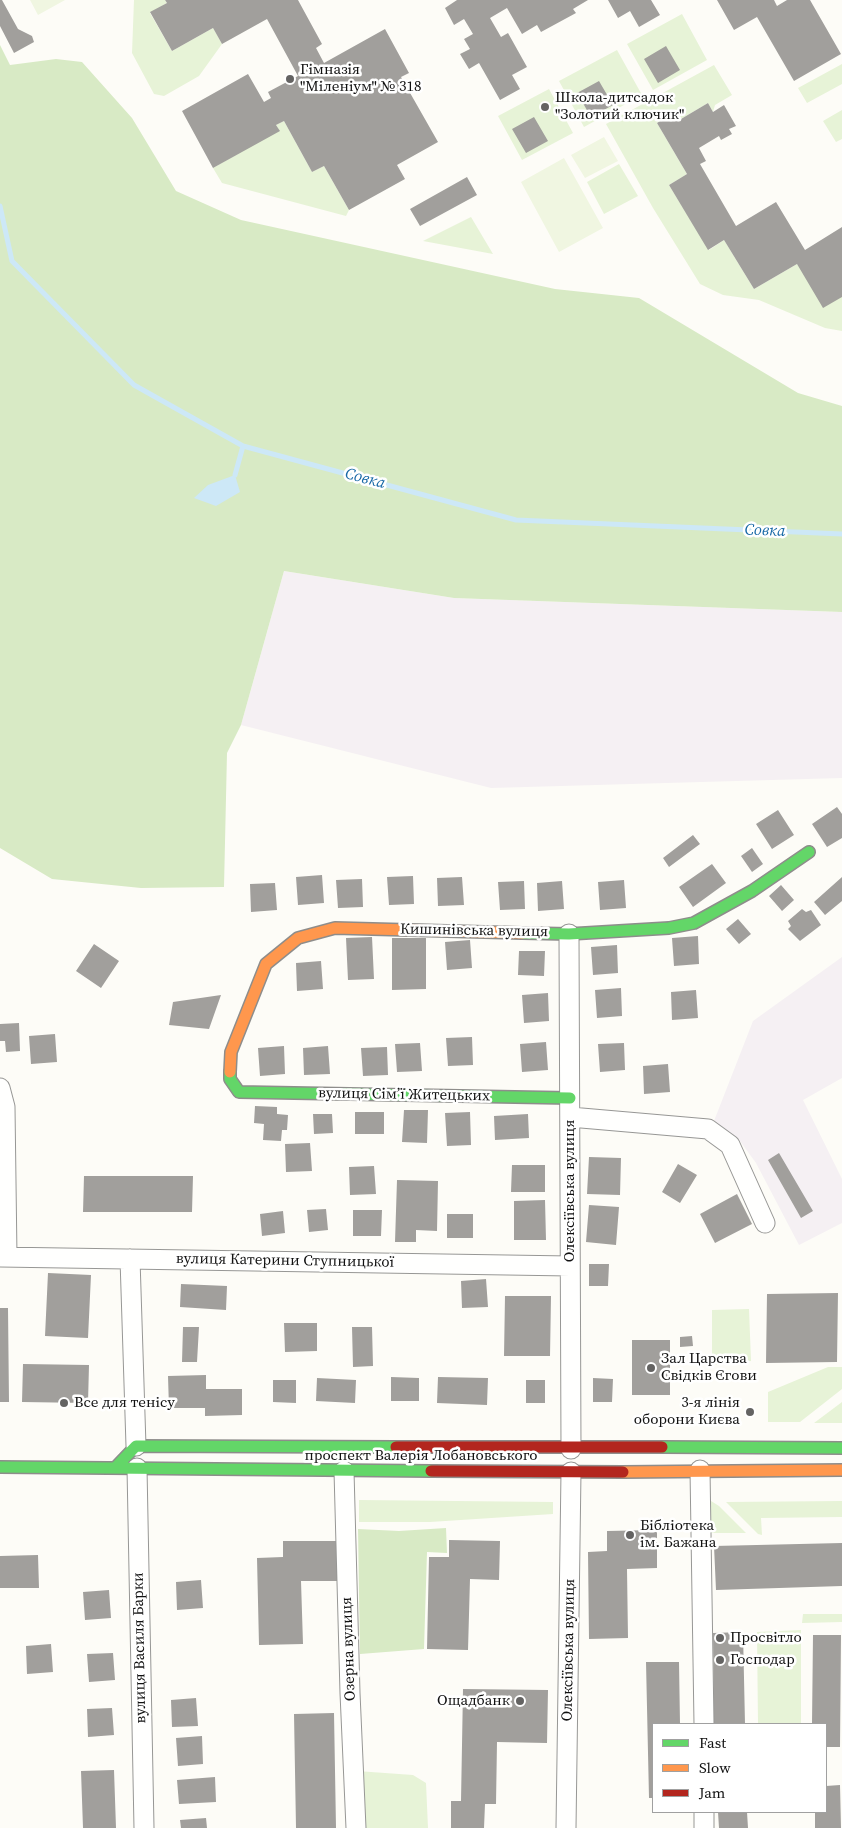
<!DOCTYPE html>
<html>
<head>
<meta charset="utf-8">
<style>
  body { margin:0 }
  #map { position:relative; width:842px; height:1828px; overflow:hidden; background:#fdfcf7; font-family:"Source Serif 4",serif }
  canvas { display:block }
  .legend { position:absolute; left:652px; top:1723px; width:175px; height:90px; box-sizing:border-box; background:#fff; border:1px solid #a0a0a0; margin:0; padding:6px 9px; list-style:none; font-size:15px; color:#111 }
  .legend li { display:flex; align-items:center; gap:10px; height:25px }
  .legend b { width:25px; border:1px solid #a0a0a0 }
</style>
</head>
<body>
<div id="map">
<canvas width="842" height="1828"></canvas>
<ul class="legend">
<li><b style="height:6px;background:#63d668"></b>Fast</li>
<li><b style="height:6px;background:#ff974d"></b>Slow</li>
<li><b style="height:6px;background:#b3261e"></b>Jam</li>
</ul>
</div>
<script>
const ctx = document.querySelector('canvas').getContext('2d');
ctx.lineJoin = 'round';
function paint(path, color) {
  ctx.fillStyle = color;
  ctx.fill(path, 'evenodd');
}
function stroke(path, color, width, dash) {
  ctx.strokeStyle = color;
  ctx.lineWidth = width;
  ctx.lineCap = dash ? 'butt' : 'round';
  ctx.setLineDash(dash || []);
  ctx.stroke(path);
}
function write(font, color, halo, rows, align = 'center') {
  ctx.font = font + ' "Source Serif 4",serif';
  ctx.lineWidth = 5;
  ctx.setLineDash([]);
  ctx.textBaseline = 'middle';
  ctx.strokeStyle = halo;
  ctx.fillStyle = color;
  for (const [text, x, y, turn = 0] of rows) {
    ctx.save();
    ctx.translate(x, y);
    ctx.rotate((+turn || 0) * Math.PI / 180);
    ctx.textAlign = isNaN(turn) ? turn : align;
    if (halo) ctx.strokeText(text, 0, 0);
    ctx.fillText(text, 0, 0);
    ctx.restore();
  }
}
const industrial = new Path2D(`
  M284,571L454,598L842,612V778L491,788L241,725Z
  M842,957V1078L803,1100L842,1179V1223L799,1245L756,1163L740,1141L714,1121L753,1021Z`);
const green = new Path2D(`
  M134,0H165L167,3L150,13L172,51L213,28L222,44L199,76L164,96L154,94L132,53Z
  M682,14L707,60L653,90L627,44Z
  M617,50L642,95L584,127L559,81Z
  M842,64V84L807,103L798,88Z
  M714,65L732,95L715,105L713,112L708,103L681,119L676,111L657,123L687,174L669,185L709,250L724,240L754,289L797,264L842,297V331L825,328L759,300L723,295L700,284L653,208L606,124Z
  M549,89L573,133L522,160L498,116Z
  M842,110V139L836,142L823,121Z
  M284,121L312,172L324,166L349,210L346,216L222,183L213,168L279,130L276,125Z
  M619,164L638,196L604,214L587,182Z
  M471,217L493,254L423,241Z
  M749,1309L751,1361L712,1365V1310Z
  M828,1367H842V1389L800,1422H768V1392Z
  M842,1402V1423H814Z
  M359,1500L553,1502V1514L430,1522H359Z
  M711,1501L719,1506L746,1533H710Z
  M842,1501V1517L761,1518L762,1535L758,1534L726,1502Z
  M803,1614H842V1622L802,1623Z
  M801,1630V1724H758L757,1632Z
  M357,1771L413,1775L426,1783L428,1828H361Z`);
const forest = new Path2D(`
  M0,45L10,65L56,59L82,62L132,118L176,191L241,220L555,289L639,298L798,393L842,406V612L454,598L284,571L241,725L227,753L224,887L141,888L52,879L0,848Z
  M446,1528L447,1553L427,1552L424,1649L360,1654L358,1529L399,1531Z`);
const pitch = new Path2D(`
  M30,0H65L38,15Z
  M604,137L618,161L585,178L571,155Z
  M564,158L603,228L559,252L521,182Z`);
const water = new Path2D(`
  M235,475L240,492L216,506L194,498L208,485Z`);
const stream = new Path2D(`
  M0,206L12,261L134,385L243,446L516,520L842,534
  M235,475L243,446`);
const building = new Path2D(`
  M0,0H2L18,29L32,36L34,42L14,53L0,26Z
  M165,0H298L322,44L316,48L324,63L385,29L409,73L401,77L438,142L397,165L405,179L349,210L324,166L312,172L284,121L276,125L280,131L213,168L182,111L248,74L264,102L271,98L268,92L298,76L267,19L222,44L213,28L172,51L150,12L167,3Z
  M457,0H588L573,9L576,13L541,32L537,25L522,34L507,8L490,18L501,37L508,33L527,67L512,75L520,89L500,100L479,63L469,69L460,54L470,49L464,39L473,34L464,19L454,25L445,8Z
  M608,0H651L660,15L639,27L630,11L618,18Z
  M717,0H774L777,6L787,0H810L841,54L794,81L757,17L734,30Z
  M666,46L680,70L658,83L644,59Z
  M599,81L613,105L591,117L577,93Z
  M708,103L713,112L724,105L736,126L729,129L732,134L721,140L719,136L699,148L706,161L700,164L736,226L776,202L805,250L842,227V297L823,308L797,264L754,289L724,240L708,250L669,185L687,174L657,123L676,111L681,119Z
  M534,117L548,141L526,153L512,129Z
  M467,177L477,195L420,226L410,209Z
  M837,807L842,814V838L827,847L812,824Z
  M778,810L794,835L772,849L756,824Z
  M693,835L700,844L669,867L663,858Z
  M752,848L763,864L752,872L741,856Z
  M712,864L726,883L693,907L679,887Z
  M322,875L324,903L298,905L296,877Z
  M413,876L414,904L389,905L387,877Z
  M462,877L464,905L438,906L437,878Z
  M842,877V901L825,915L814,902Z
  M362,879L363,907L338,908L336,880Z
  M624,880L626,908L600,910L598,882Z
  M524,881L525,909L500,910L498,882Z
  M562,881L564,909L538,911L537,883Z
  M275,883L277,910L251,912L250,884Z
  M781,885L794,900L782,911L769,896Z
  M802,909L806,912L811,910L821,925L800,941L788,929L791,926L788,921Z
  M738,919L751,934L739,944L726,929Z
  M698,936L699,964L674,966L672,938Z
  M372,937L374,979L348,980L346,938Z
  M392,938H426V989L392,990Z
  M470,940L472,968L447,970L445,942Z
  M94,944L119,961L101,988L76,971Z
  M617,945L618,973L593,975L591,947Z
  M519,951H545L544,976L518,975Z
  M321,961L323,989L297,991L296,963Z
  M621,988L622,1016L597,1018L595,990Z
  M696,990L698,1018L672,1020L671,992Z
  M548,993L549,1021L524,1023L522,995Z
  M221,995L209,1029L169,1025L173,1002Z
  M19,1023L20,1051L6,1052L5,1041H0V1024Z
  M55,1034L57,1062L31,1064L29,1036Z
  M472,1037L473,1065L448,1066L446,1038Z
  M546,1042L548,1070L522,1072L520,1044Z
  M420,1043L422,1071L397,1072L395,1044Z
  M624,1043L625,1070L600,1072L598,1044Z
  M284,1046L285,1074L260,1076L258,1048Z
  M328,1046L330,1074L304,1075L303,1048Z
  M387,1047L388,1075L363,1076L361,1048Z
  M668,1064L670,1092L644,1094L643,1066Z
  M255,1106L277,1107V1114L288,1115L287,1130H282L281,1141L263,1140L264,1124L254,1123Z
  M404,1110H428L427,1143L402,1142Z
  M355,1112H384V1134H355Z
  M470,1112L471,1145L447,1146L445,1113Z
  M313,1114H332L333,1133L314,1134Z
  M528,1114L529,1138L495,1140L494,1116Z
  M310,1143L312,1171L286,1172L285,1144Z
  M779,1153L813,1211L801,1218L768,1160Z
  M589,1157L621,1158L620,1195L587,1194Z
  M678,1164L697,1175L680,1203L662,1192Z
  M512,1165H545V1192H511Z
  M374,1166L376,1194L350,1195L349,1167Z
  M84,1176H193L192,1212H83Z
  M397,1180L438,1181L437,1231L416,1230V1242H395Z
  M737,1194L752,1224L715,1243L700,1214Z
  M545,1200L546,1240H514V1201Z
  M589,1205L619,1207L616,1245L586,1242Z
  M326,1209L328,1230L309,1232L307,1210Z
  M353,1210H382L381,1236H353Z
  M283,1211L285,1233L262,1236L260,1214Z
  M447,1214H473V1238H447Z
  M589,1264H609L608,1286H589Z
  M48,1273L91,1275L88,1338L45,1336Z
  M486,1279L488,1307L462,1308L461,1281Z
  M181,1284L227,1286L226,1310L180,1307Z
  M838,1293L837,1362L766,1363L767,1294Z
  M505,1296H551L550,1356H504Z
  M0,1308H8L9,1402H0Z
  M284,1323H317V1351L285,1352Z
  M183,1327H199L197,1362H182Z
  M352,1327H372L373,1366L353,1367Z
  M692,1336L693,1346L680,1347V1337Z
  M632,1340H670V1395H632Z
  M23,1364L89,1365L88,1403L22,1402Z
  M206,1375V1389H242V1415L205,1416V1408H169L168,1376Z
  M391,1377L419,1378V1401H391Z
  M438,1377L488,1378L487,1405L437,1403Z
  M317,1378L356,1380L355,1403L316,1401Z
  M593,1378L613,1379L612,1402H593Z
  M273,1380H296V1403L273,1402Z
  M526,1380H545V1403H526Z
  M657,1530V1568L627,1569L628,1638L589,1639L588,1552L607,1551V1531Z
  M449,1540L500,1541L499,1580L470,1579L468,1650L427,1649L429,1557H449Z
  M283,1541H337V1581H301L303,1644L259,1645L257,1558L283,1557Z
  M842,1543V1586L716,1590L714,1546Z
  M38,1555L39,1588H0V1556Z
  M201,1580L203,1608L177,1610L176,1582Z
  M109,1590L111,1618L85,1620L83,1592Z
  M743,1632L745,1724H714L713,1633Z
  M813,1635H841L840,1747H826V1724H812Z
  M51,1644L53,1672L27,1674L26,1646Z
  M113,1653L115,1680L89,1682L87,1654Z
  M646,1662H679L680,1724H653V1798H649Z
  M463,1689L548,1690L547,1743L497,1742L496,1804H485L484,1828H451V1801H461Z
  M196,1698L198,1726L172,1727L171,1700Z
  M112,1708L114,1735L88,1737L87,1709Z
  M334,1713L336,1828H296L294,1714Z
  M202,1736L203,1764L178,1766L176,1738Z
  M114,1770L116,1828H83L81,1771Z
  M215,1777L216,1802L179,1804L177,1780Z
  M840,1785L841,1828H815V1812H826V1786Z
  M718,1812H747L748,1828H719Z
  M206,1818L207,1828H181L180,1820Z`);
const street = new Path2D(`
  M569,934L571,1449
  M0,1088L5,1107L7,1257
  M570,1117L708,1129L730,1145L765,1223
  M0,1257L570,1266
  M130,1259L136,1446
  M137,1468L144,1828
  M700,1470L704,1724
  M344,1471L350,1693L356,1828
  M566,1828L571,1472
  M704,1828V1812`);
const fast = new Path2D(`
  M522,933L569,934L669,928L694,923L752,891L809,852
  M230,1072V1079L239,1092L570,1098
  M662,1447L842,1448
  M0,1467L431,1471
  M115,1468L136,1446L396,1447`);
const slow = new Path2D(`
  M230,1072L231,1052L266,964L298,938L335,928L522,933
  M623,1472L842,1470`);
const jam = new Path2D(`
  M396,1447H662
  M431,1471L623,1472`);
const markers = [
  [290,79,5,"#646362"],
  [545,107,5,"#646362"],
  [651,1368,5,"#646362"],
  [64,1403,5,"#646362"],
  [750,1412,5,"#646362"],
  [630,1535,5,"#646362"],
  [720,1638,5,"#646362"],
  [720,1660,5,"#646362"],
  [520,1701,5,"#646362"]
];
const poiNames = [
  ["Гімназія",300,70],
  ["\"Міленіум\" № 318",300,87],
  ["Школа-дитсадок",555,98],
  ["\"Золотий ключик\"",555,115],
  ["Зал Царства",661,1359],
  ["Свідків Єгови",661,1376],
  ["Все для тенісу",74,1403],
  ["3-я лінія",740,1403,"right"],
  ["оборони Києва",740,1420,"right"],
  ["Бібліотека",640,1526],
  ["ім. Бажана",640,1543],
  ["Просвітло",730,1638],
  ["Господар",730,1660],
  ["Ощадбанк",510,1701,"right"]
];
const streetNames = [
  ["Кишинівська вулиця",474,931,1],
  ["вулиця Сімʼї Житецьких",404,1095,1],
  ["Олексіївська вулиця",570,1191,-90],
  ["вулиця Катерини Ступницької",285,1261,1],
  ["проспект Валерія Лобановського",421,1456],
  ["вулиця Василя Барки",140,1648,-91],
  ["Озерна вулиця",349,1649,-92],
  ["Олексіївська вулиця",569,1650,-89]
];
const waterNames = [
  ["Совка",365,479,15],
  ["Совка",765,531,2]
];
paint(industrial, '#f5f0f3');
paint(green, '#e7f3d7');
paint(forest, '#d8eac5');
paint(pitch, '#f0f6e1');
paint(water, '#cde8f7');
stroke(stream, '#cde8f7', 5);
paint(building, '#a19f9c');
stroke(street, '#979795', 21);
stroke(fast, '#8e8d8b', 14);
stroke(slow, '#8e8d8b', 14);
stroke(jam, '#8e8d8b', 14);
stroke(street, '#fffffe', 19);
stroke(fast, '#63d668', 11);
stroke(slow, '#ff974d', 11);
stroke(jam, '#b3261e', 11);
for (const [x, y, r, color] of markers) {
  const dot = new Path2D();
  dot.arc(x, y, r, 0, 2 * Math.PI);
  ctx.fillStyle = color;
  ctx.fill(dot);
  stroke(dot, '#fff', 2);
}
write('15px', '#111', '#fff', poiNames, 'left');
write('15px', '#111', '#fff', streetNames);
write('italic 16px', '#1768a6', '#fff', waterNames);
</script>
</body>
</html>
